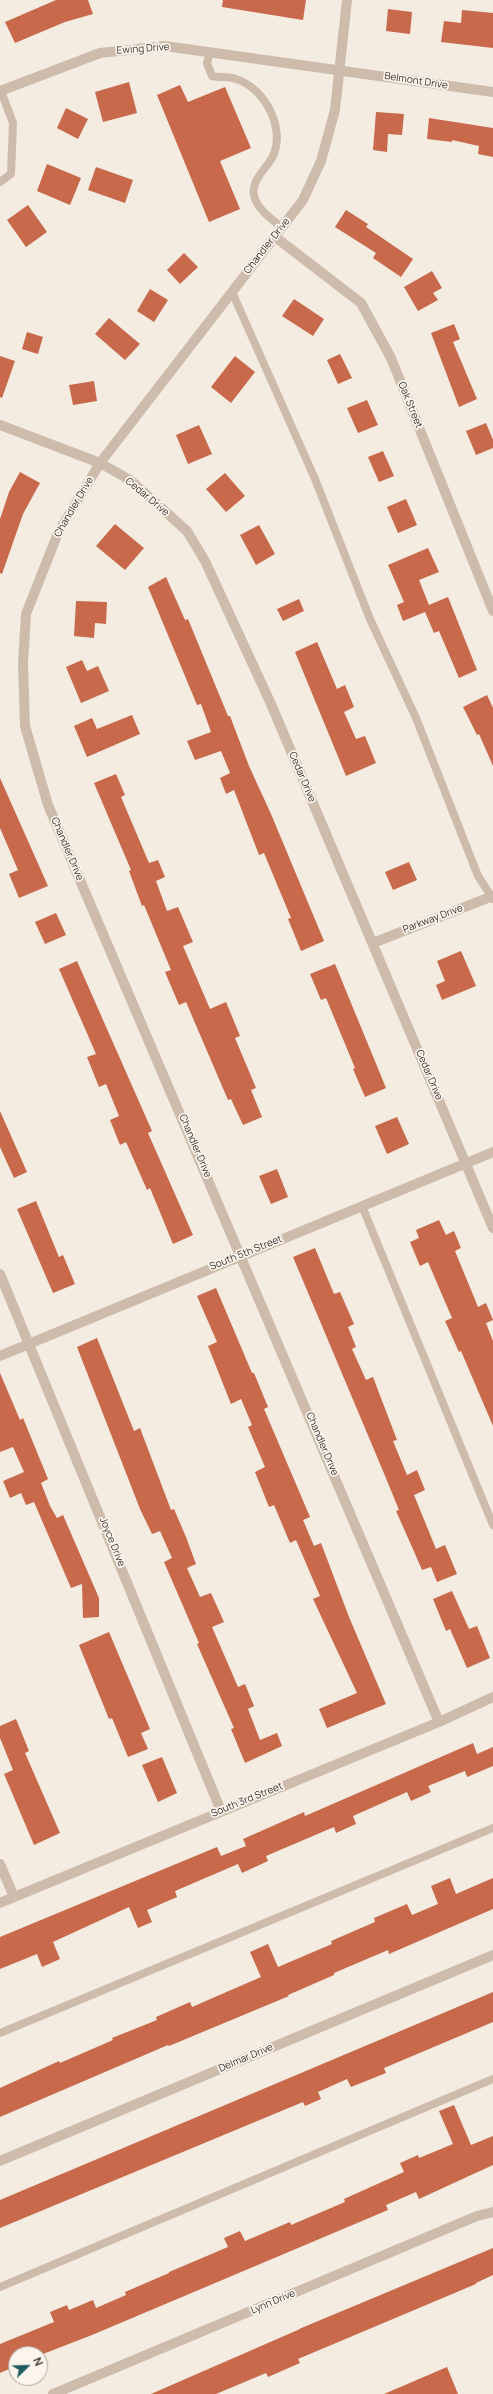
<!DOCTYPE html>
<html>
<head>
<meta charset="utf-8">
<style>
  body { margin:0 }
  #map { position:relative; width:493px; height:2394px; overflow:hidden; background:#f4ebe1; font-family:Manrope,sans-serif }
  canvas { display:block }
  .north { position:absolute; left:8px; top:2346px; width:40px; height:40px; box-sizing:border-box; background:#fbf5ee; border:1px solid #aea6a0; border-radius:50%; rotate:67deg; font-size:11px; font-weight:700; line-height:16px; text-align:center; color:#3b302b }
  .north::after { content:''; display:block; margin:auto; width:14px; height:18px; background:#1f5a5e; clip-path:polygon(50% 0,100% 100%,50% 72%,0 100%) }
</style>
</head>
<body>
<div id="map">
<canvas width="493" height="2394"></canvas>
<div class="north">N</div>
</div>
<script>
const ctx = document.querySelector('canvas').getContext('2d');
ctx.lineJoin = 'round';
function paint(path, color) {
  ctx.fillStyle = color;
  ctx.fill(path, 'evenodd');
}
function stroke(path, color, width, dash) {
  ctx.strokeStyle = color;
  ctx.lineWidth = width;
  ctx.lineCap = dash ? 'butt' : 'round';
  ctx.setLineDash(dash || []);
  ctx.stroke(path);
}
function write(font, color, halo, rows, align = 'center') {
  ctx.font = font + ' Manrope,sans-serif';
  ctx.lineWidth = 3.5;
  ctx.setLineDash([]);
  ctx.textBaseline = 'middle';
  ctx.strokeStyle = halo;
  ctx.fillStyle = color;
  for (const [text, x, y, turn = 0] of rows) {
    ctx.save();
    ctx.translate(x, y);
    ctx.rotate((+turn || 0) * Math.PI / 180);
    ctx.textAlign = isNaN(turn) ? turn : align;
    if (halo) ctx.strokeText(text, 0, 0);
    ctx.fillText(text, 0, 0);
    ctx.restore();
  }
}
const building = new Path2D(`
  M56,0H88L93,14L65,22L15,43L5,22Z
  M223,0H306L303,20L222,7Z
  M388,9L412,12L410,34L386,31Z
  M462,10L493,13V48L441,42L444,21L461,23Z
  M129,82L137,113L103,122L95,92Z
  M180,85L188,102L225,87L251,148L220,161L240,209L209,222L157,95Z
  M66,108L88,119L78,139L57,128Z
  M376,112L404,114L402,135L388,134L387,152L373,150Z
  M429,118L493,128V157L478,154L479,146L452,140V142L427,139Z
  M47,164L81,178L70,205L37,191Z
  M96,167L133,180L125,203L88,190Z
  M28,205L47,232L26,247L7,220Z
  M346,210L368,224L366,227L413,259L401,277L373,258L376,253L335,227Z
  M184,253L198,267L180,284L167,270Z
  M432,271L442,288L433,293L438,300L418,311L404,287Z
  M150,289L168,300L154,322L137,311Z
  M294,299L324,319L313,336L282,316Z
  M109,318L140,344L125,360L95,334Z
  M454,324L460,339L453,342L477,399L459,407L431,333Z
  M27,332L43,337L38,354L22,349Z
  M340,354L352,378L338,384L327,360Z
  M0,356L15,361L2,398L0,397Z
  M235,356L255,372L231,403L211,387Z
  M94,381L97,401L73,405L69,385Z
  M367,400L378,425L358,433L347,408Z
  M486,423L493,440V448L476,455L466,431Z
  M199,425L212,454L188,464L176,435Z
  M383,451L394,476L379,482L368,457Z
  M20,472L40,483L23,514L2,574L0,573V519L9,492Z
  M225,473L245,496L226,512L206,489Z
  M406,499L417,525L398,533L387,507Z
  M115,524L144,548L125,570L96,546Z
  M259,525L275,554L256,565L240,535Z
  M428,548L439,572L419,580L429,605L448,597L477,670L459,678L439,631L434,633L425,612L403,621L397,605L404,602L388,565Z
  M166,577L185,620L188,619L228,716H230L249,766L271,814L324,941L301,951L288,919L291,918L264,853L259,855L234,790L226,794L220,778L230,773L221,751L195,760L187,741L211,732L201,704L197,705L148,587Z
  M299,599L304,611L283,621L277,609Z
  M76,601L107,602L106,624L95,623L94,638L74,636Z
  M317,642L337,689L345,685L354,707L344,712L356,739L365,736L376,763L346,776L295,652Z
  M82,660L87,671L98,666L109,691L81,703L66,667Z
  M487,695L493,708V766L479,734L477,735L463,707Z
  M132,715L140,734L87,757L74,726L92,718L97,729Z
  M116,774L125,795L121,797L149,863L158,860L165,877L156,881L167,911L178,907L193,942L183,946L210,1009L226,1002L240,1036L235,1038L256,1088L251,1090L262,1117L243,1125L231,1099L228,1100L186,1002L179,1005L165,972L171,970L144,905L142,906L129,871L131,870L94,783Z
  M0,778L48,886L19,898L9,874L18,870L0,828Z
  M409,862L417,880L393,890L385,872Z
  M56,913L66,935L45,944L35,922Z
  M461,951L476,986L442,1000L436,985L445,981L437,961Z
  M77,961L152,1131L148,1133L193,1235L173,1244L150,1188L147,1190L126,1142L120,1145L110,1120L119,1116L106,1084L99,1087L87,1057L96,1054L59,969Z
  M335,964L386,1088L365,1097L353,1069L355,1068L326,998L321,1000L310,974Z
  M0,1111L27,1172L14,1178L0,1147Z
  M397,1117L409,1144L387,1154L375,1126Z
  M277,1169L288,1197L271,1204L259,1176Z
  M36,1201L59,1257L63,1255L75,1284L53,1293L17,1209Z
  M439,1220L446,1235L454,1231L461,1248L455,1251L478,1307L486,1303L493,1320L486,1323L493,1341V1426L461,1351L459,1352L445,1321L452,1318L428,1262L420,1266L410,1242L419,1238L416,1230Z
  M315,1248L334,1294L340,1292L354,1324L348,1327L356,1347L352,1349L366,1380L373,1377L397,1440L393,1441L407,1475L417,1470L425,1490L414,1495L436,1549L445,1545L457,1574L437,1582L431,1567L422,1570L412,1547L396,1511L399,1510L383,1471L293,1257Z
  M216,1288L252,1373H254L268,1407L264,1409L310,1517L303,1520L314,1546L321,1543L349,1617L386,1704L327,1728L319,1709L357,1693L313,1599L320,1596L296,1540L290,1543L274,1505L269,1507L255,1472L265,1467L248,1427L252,1425L241,1399L231,1404L208,1346L217,1342L197,1296Z
  M97,1338L134,1431L140,1428L171,1510L174,1509L186,1537L196,1564L187,1568L200,1597L211,1593L224,1622L212,1627L238,1687L245,1684L254,1706L248,1709L260,1740L277,1733L282,1746L245,1763L231,1729L234,1728L197,1644L199,1643L164,1562L172,1558L160,1531L152,1534L140,1509L77,1347Z
  M0,1373L20,1420L23,1418L48,1479L41,1483L50,1506L57,1518L63,1515L99,1598V1617L83,1618L82,1584L71,1588L34,1502L26,1505L21,1493L10,1498L3,1481L24,1472L13,1447L0,1452Z
  M452,1591L469,1629L477,1626L490,1658L467,1668L450,1629L446,1631L433,1599Z
  M109,1632L150,1729L141,1733L148,1749L128,1757L112,1718L109,1719L79,1645Z
  M16,1719L29,1751L25,1753L60,1833L34,1845L4,1774L13,1770L0,1738V1726Z
  M473,1743L477,1754L493,1747V1766L467,1777L465,1771L428,1786L431,1792L411,1801L407,1792L353,1816L356,1824L336,1833L334,1827L266,1856L268,1861L242,1873L238,1864L175,1891L177,1897L147,1910L152,1922L138,1928L129,1907L53,1942L60,1959L42,1967L37,1954L0,1969V1937L217,1847L221,1856L246,1846L243,1839L268,1828L304,1812L305,1816Z
  M162,1757L177,1793L158,1802L142,1765Z
  M450,1878L456,1894L493,1878V1909L389,1954L388,1950L334,1973V1975L288,1995L289,1996L169,2046L168,2045L0,2117V2088L59,2061L60,2063L113,2040L112,2038L157,2020L156,2017L190,2002L192,2007L261,1977L250,1952L268,1944L278,1967L332,1944L331,1941L375,1922L374,1918L407,1904L412,1915L438,1904L431,1886Z
  M493,1992V2022L384,2068L386,2073L351,2087L347,2079L318,2092L321,2099L305,2106L303,2102L0,2228V2200Z
  M454,2105L471,2145L493,2136V2165L419,2199L416,2192L386,2205L388,2210L92,2335L43,2354H16V2366L0,2373V2344L54,2322L50,2312L67,2305L69,2310L93,2300L96,2308L126,2295L125,2292L169,2273V2272L228,2247L224,2238L240,2231L245,2241L290,2222L291,2225L345,2202L344,2199L404,2172L400,2163L418,2155L419,2158L453,2144L439,2111Z
  M493,2248V2275L476,2283V2284L298,2359L300,2363L268,2377L266,2373L216,2394H151L300,2329H299Z
  M447,2367L458,2394H384Z`);
const service = new Path2D(`
  M210,52L207,63L212,76C220,78 228,76 236,79C265,88 287,130 272,158C265,170 251,181 254,195C257,210 271,218 281,227
  M0,182L11,174L13,123L1,91
  M232,292L315,479L370,619L416,718L478,876L493,899
  M362,1206L493,1525
  M0,2033L493,1828
  M0,2287L493,2079`);
const minor = new Path2D(`
  M347,0L335,110L321,161L303,200L100,463L58,533L26,614L23,664L25,726L48,805L439,1722
  M0,91L100,53L165,46L493,92
  M274,236L361,303L391,358L493,611
  M0,425L100,463L130,480L187,531L205,561L271,704L493,1228
  M373,943L493,896
  M0,1274L221,1811
  M0,1864L14,1897
  M0,1903L439,1722L493,1697
  M0,2161L493,1955
  M53,2394L477,2216L493,2212`);
const tertiary = new Path2D(`
  M0,1356L493,1152`);
const streetNames = [
  ["Ewing Drive",143,49,-4],
  ["Belmont Drive",416,81,9],
  ["Chandler Drive",267,246,-52],
  ["Oak Street",410,405,68],
  ["Cedar Drive",147,497,40],
  ["Chandler Drive",74,507,-60],
  ["Cedar Drive",302,777,67],
  ["Chandler Drive",67,849,67],
  ["Parkway Drive",433,919,-21],
  ["Cedar Drive",429,1075,67],
  ["Chandler Drive",195,1146,67],
  ["South 5th Street",246,1253,-22],
  ["Chandler Drive",322,1444,67],
  ["Joyce Drive",112,1542,68],
  ["South 3rd Street",247,1800,-22],
  ["Delmar Drive",246,2058,-23],
  ["Lynn Drive",273,2302,-23]
];
paint(building, '#c8694b');
stroke(service, '#cdbbac', 8);
stroke(minor, '#cdbbac', 10);
stroke(tertiary, '#cdbbac', 10);
write('10px', '#3b302b', '#fbf5ee', streetNames);
</script>
</body>
</html>
